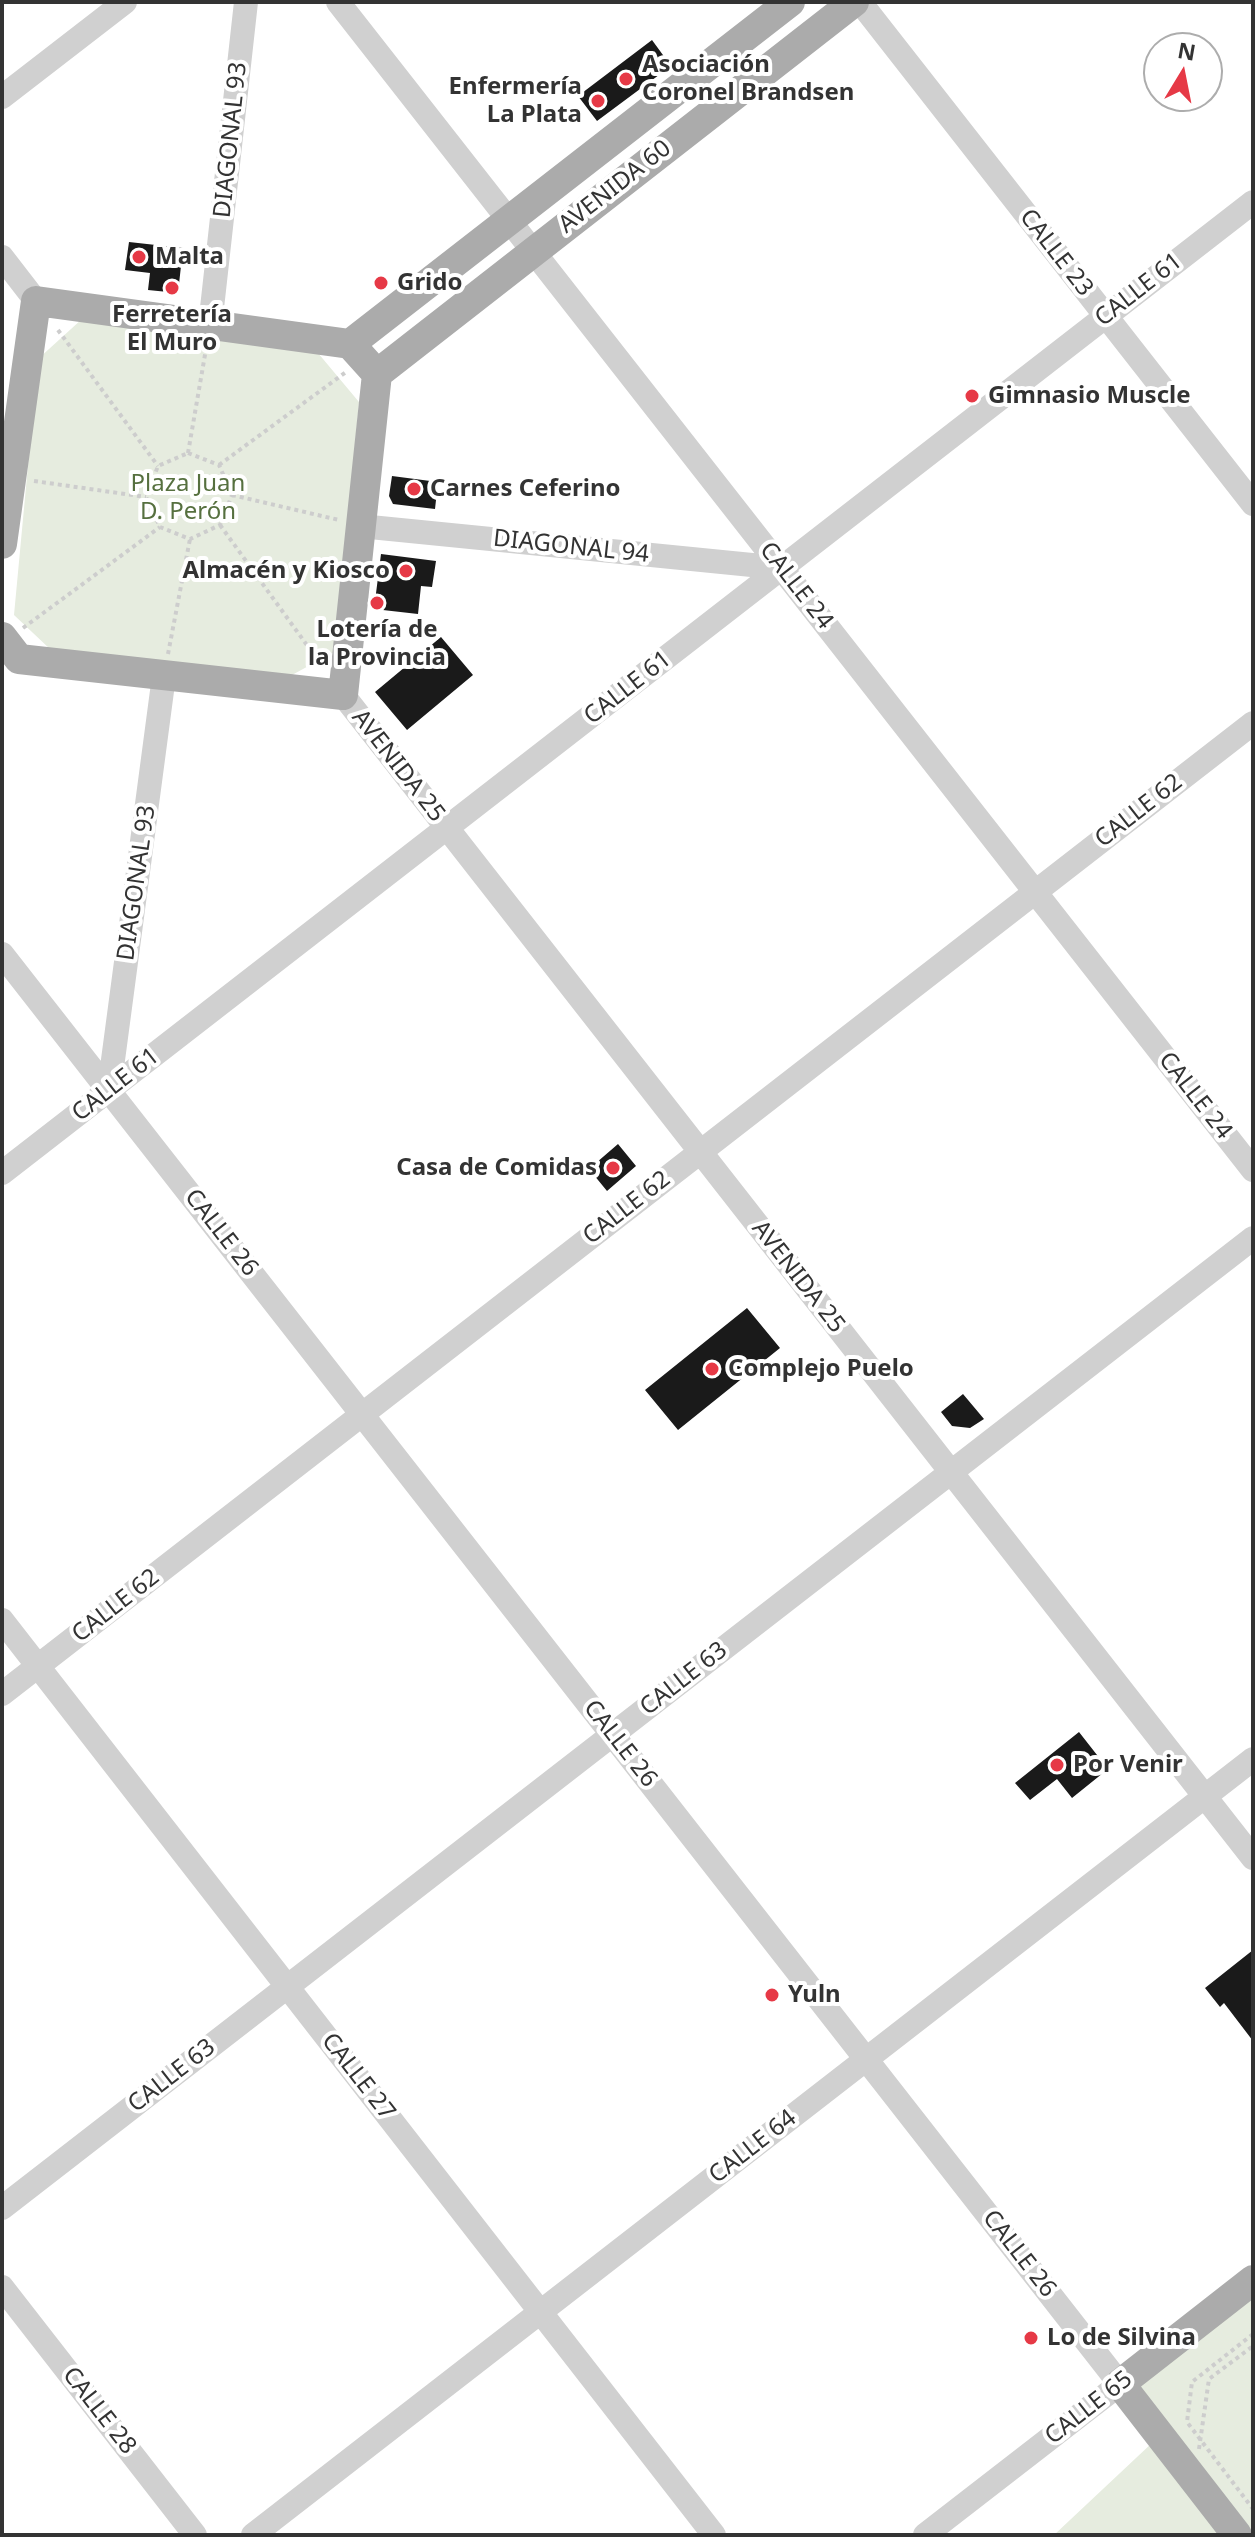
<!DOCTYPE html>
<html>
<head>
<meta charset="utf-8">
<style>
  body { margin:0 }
  #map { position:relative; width:1255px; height:2537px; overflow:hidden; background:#fff; font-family:"Noto Sans",sans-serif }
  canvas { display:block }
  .frame { position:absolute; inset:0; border:4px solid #333; pointer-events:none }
  .north { position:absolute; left:1143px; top:32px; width:80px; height:80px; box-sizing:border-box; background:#fff; border:2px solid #adadad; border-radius:50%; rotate:10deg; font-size:22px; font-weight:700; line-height:32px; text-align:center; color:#333 }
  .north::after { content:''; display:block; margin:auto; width:28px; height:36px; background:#e63946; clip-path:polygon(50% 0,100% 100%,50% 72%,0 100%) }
</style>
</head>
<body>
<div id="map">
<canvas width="1255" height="2537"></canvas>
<div class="frame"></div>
<div class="north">N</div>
</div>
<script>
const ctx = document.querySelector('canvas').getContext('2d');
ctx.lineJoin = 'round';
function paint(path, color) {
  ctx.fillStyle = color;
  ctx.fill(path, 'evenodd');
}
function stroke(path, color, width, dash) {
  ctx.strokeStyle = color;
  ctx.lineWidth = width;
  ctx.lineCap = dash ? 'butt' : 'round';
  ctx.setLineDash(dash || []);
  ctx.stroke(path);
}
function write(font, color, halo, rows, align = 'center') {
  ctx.font = font + ' "Noto Sans",sans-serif';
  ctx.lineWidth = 8;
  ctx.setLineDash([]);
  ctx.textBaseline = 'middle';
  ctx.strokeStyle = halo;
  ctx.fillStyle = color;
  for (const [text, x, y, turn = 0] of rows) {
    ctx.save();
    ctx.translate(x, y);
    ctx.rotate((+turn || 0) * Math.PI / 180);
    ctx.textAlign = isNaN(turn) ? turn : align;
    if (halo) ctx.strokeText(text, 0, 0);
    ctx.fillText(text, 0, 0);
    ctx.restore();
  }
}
const green = new Path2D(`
  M82,319L318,353L359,402L336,651L292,675L51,650L14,615L38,359Z
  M1253,2297V2535H1054L1169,2427L1138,2386Z`);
const building = new Path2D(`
  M652,40L671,66L597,121L578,96Z
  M129,242L183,248L178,293L148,290L150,273L125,270Z
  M392,476L438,482L435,509L393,504L389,496Z
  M381,554L436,561L432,587L421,586L418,614L374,609Z
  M441,637L473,675L407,730L375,692Z
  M618,1144L636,1166L607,1191L589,1169Z
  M747,1308L780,1348L678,1430L645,1390Z
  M963,1394L984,1419L970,1428L952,1426L941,1412Z
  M1079,1732L1108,1769L1072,1798L1057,1779L1030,1800L1015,1783Z
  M1253,1950V2041L1224,2003L1220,2007L1205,1988Z`);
const path = new Path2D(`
  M58,330L158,466
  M188,453L219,465L232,495L220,525L190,539L160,527L146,497L158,466Z
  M188,453L206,349
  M219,465L346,372
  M34,481L146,497
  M232,495L339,520
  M220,525L322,666
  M23,628L160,527
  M168,654L190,539
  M1253,2334L1192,2382L1187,2422L1253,2509
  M1199,2449L1209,2379L1253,2346`);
const minor = new Path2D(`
  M338,2L1253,1170
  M860,2L1253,504
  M2,97L125,2
  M2,257L36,301
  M210,326L246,2
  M360,526L782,568
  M343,695L1253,1858
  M2,954L1120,2384L925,2535
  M109,1090L164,676
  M2,1173L1253,202
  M2,1620L714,2535
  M2,1694L1253,723
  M2,2208L1253,1238
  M2,2287L195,2535
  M253,2535L1253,1759`);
const major = new Path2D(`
  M350,344L790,2
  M377,374L854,2
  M2,544L36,301L350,344L377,374L343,695L19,659L2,637
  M1237,2535L1120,2384L1253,2280`);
const markers = [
  [626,79,8,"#e63946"],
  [598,101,8,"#e63946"],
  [139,257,8,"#e63946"],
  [381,283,8,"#e63946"],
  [172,288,8,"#e63946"],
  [972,396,8,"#e63946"],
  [414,489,8,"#e63946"],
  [406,571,8,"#e63946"],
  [377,603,8,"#e63946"],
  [613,1168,8,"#e63946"],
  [712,1369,8,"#e63946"],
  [1057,1765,8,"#e63946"],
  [772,1995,8,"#e63946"],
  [1031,2338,8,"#e63946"]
];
const poiNames = [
  ["Asociación",642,65],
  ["Coronel Brandsen",642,93],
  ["Enfermería",582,87,"right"],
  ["La Plata",582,115,"right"],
  ["Malta",155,257],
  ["Grido",397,283],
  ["Ferretería",172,315,"center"],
  ["El Muro",172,343,"center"],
  ["Gimnasio Muscle",988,396],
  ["Carnes Ceferino",430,489],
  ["Almacén y Kiosco",390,571,"right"],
  ["Lotería de",377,630,"center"],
  ["la Provincia",377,658,"center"],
  ["Casa de Comidas",597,1168,"right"],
  ["Complejo Puelo",728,1369],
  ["Por Venir",1073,1765],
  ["Yuln",788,1995],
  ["Lo de Silvina",1047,2338]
];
const streetNames = [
  ["DIAGONAL 93",231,140,-84],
  ["AVENIDA 60",615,187,-38],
  ["CALLE 23",1056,253,52],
  ["CALLE 61",1139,290,-38],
  ["DIAGONAL 94",571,547,6],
  ["CALLE 24",796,586,52],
  ["CALLE 61",628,688,-38],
  ["AVENIDA 25",398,766,52],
  ["CALLE 62",1139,811,-38],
  ["DIAGONAL 93",137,883,-82],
  ["CALLE 61",116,1085,-38],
  ["CALLE 24",1195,1096,52],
  ["CALLE 62",627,1208,-38],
  ["CALLE 26",221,1233,52],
  ["AVENIDA 25",798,1277,52],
  ["CALLE 62",116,1606,-38],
  ["CALLE 63",684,1679,-38],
  ["CALLE 26",620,1744,52],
  ["CALLE 63",172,2076,-38],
  ["CALLE 27",358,2077,52],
  ["CALLE 64",753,2147,-38],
  ["CALLE 26",1019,2254,52],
  ["CALLE 65",1089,2408,-38],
  ["CALLE 28",99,2411,52]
];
const parkNames = [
  ["Plaza Juan",188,484],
  ["D. Perón",188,512]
];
paint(green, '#e6ecdf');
paint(building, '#1a1a1a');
stroke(path, '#cdcdcd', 4, [4, 4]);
stroke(minor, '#d0d0d0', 24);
stroke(major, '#ababab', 30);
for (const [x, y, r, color] of markers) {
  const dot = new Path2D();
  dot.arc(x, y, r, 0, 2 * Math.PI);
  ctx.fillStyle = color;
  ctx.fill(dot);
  stroke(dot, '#fff', 3);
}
write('bold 24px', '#333', '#fff', poiNames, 'left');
write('24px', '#333', '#fff', streetNames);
write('24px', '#56703f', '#fff', parkNames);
</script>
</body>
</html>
